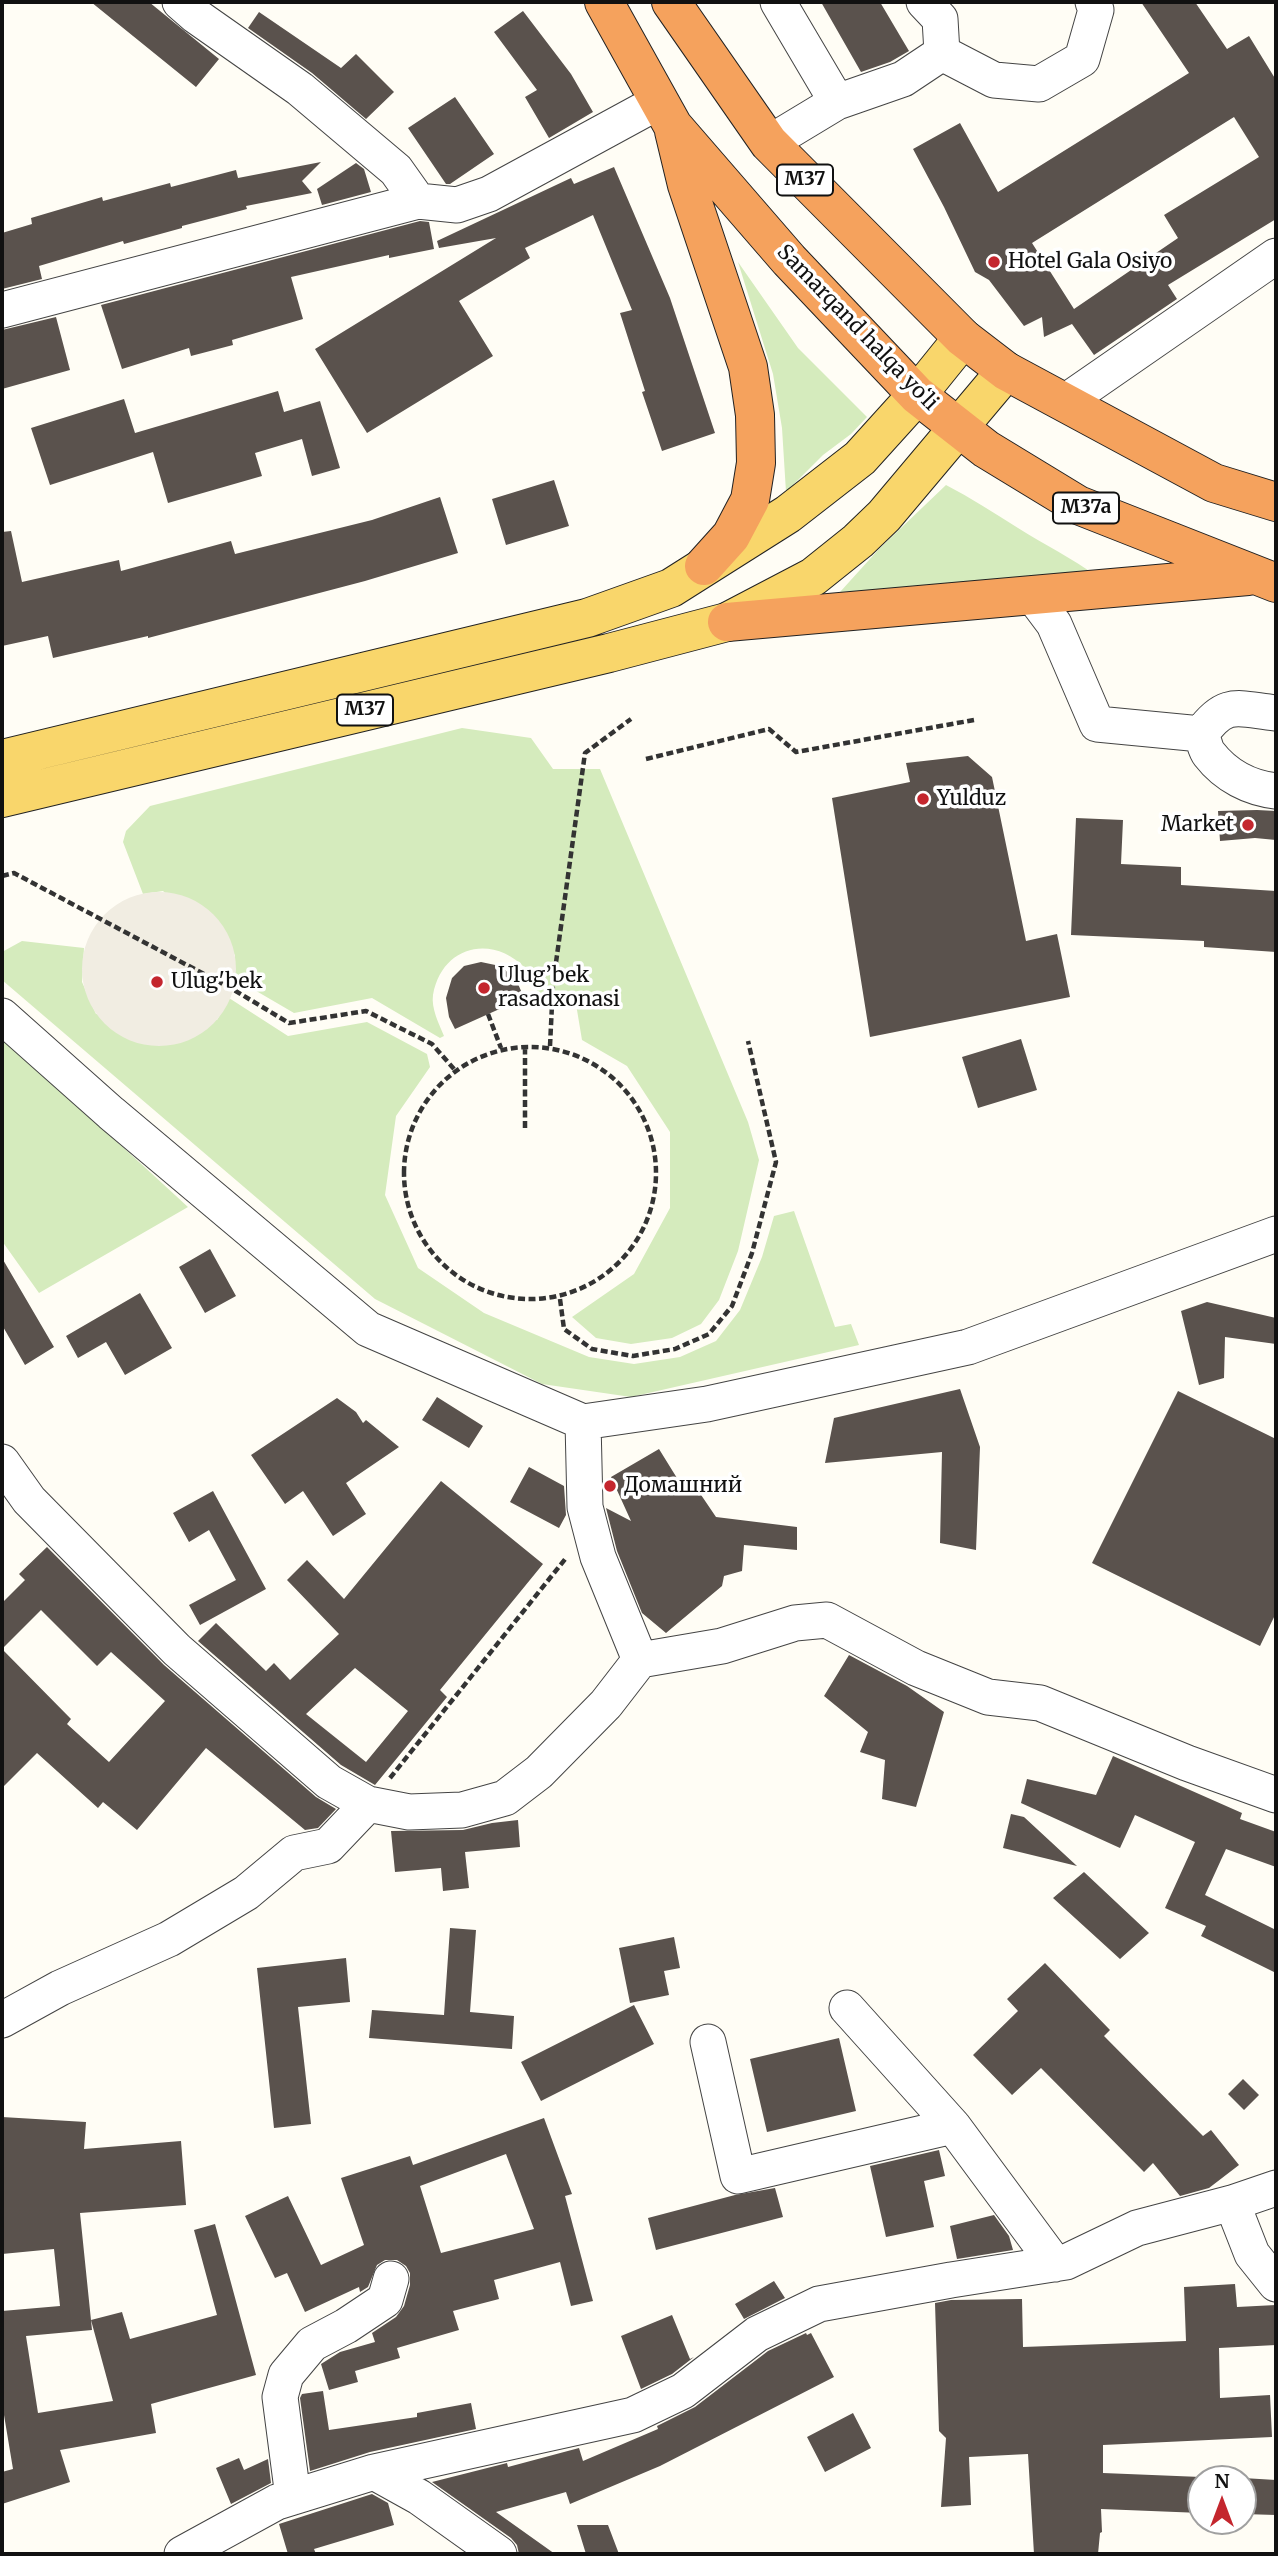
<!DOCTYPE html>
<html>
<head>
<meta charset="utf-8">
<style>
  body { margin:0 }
  #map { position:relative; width:1278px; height:2556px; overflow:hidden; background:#fffdf5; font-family:Merriweather,serif }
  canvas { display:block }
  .frame { position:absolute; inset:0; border:4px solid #111; pointer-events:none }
  .north { position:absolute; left:1187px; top:2465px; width:70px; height:70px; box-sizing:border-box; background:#fff; border:2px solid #a0a0a0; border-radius:50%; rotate:0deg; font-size:19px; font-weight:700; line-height:28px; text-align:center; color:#111 }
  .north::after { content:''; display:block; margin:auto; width:24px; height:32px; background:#c4262e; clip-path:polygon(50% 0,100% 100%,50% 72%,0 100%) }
</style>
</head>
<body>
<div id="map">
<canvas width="1278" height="2556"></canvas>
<div class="frame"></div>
<div class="north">N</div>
</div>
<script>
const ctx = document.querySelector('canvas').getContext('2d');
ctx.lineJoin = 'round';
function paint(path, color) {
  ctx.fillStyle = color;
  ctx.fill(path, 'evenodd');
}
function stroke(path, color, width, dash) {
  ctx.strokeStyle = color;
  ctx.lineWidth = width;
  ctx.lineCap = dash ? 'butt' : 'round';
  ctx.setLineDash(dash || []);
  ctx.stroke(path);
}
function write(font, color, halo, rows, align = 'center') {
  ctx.font = font + ' Merriweather,serif';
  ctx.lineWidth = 7;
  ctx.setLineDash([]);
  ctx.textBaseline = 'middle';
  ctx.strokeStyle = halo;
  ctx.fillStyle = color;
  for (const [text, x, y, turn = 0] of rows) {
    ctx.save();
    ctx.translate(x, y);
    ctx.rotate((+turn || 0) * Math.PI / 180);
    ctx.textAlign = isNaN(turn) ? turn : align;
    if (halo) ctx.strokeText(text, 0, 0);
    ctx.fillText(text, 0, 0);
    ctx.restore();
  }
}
const green = new Path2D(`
  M738,262L798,348L867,417L851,434L823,455L786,492L782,428L773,374Z
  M946,485C971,498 994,513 1018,528C1045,545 1072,558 1098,577L840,592L879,549Z
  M462,728L531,738L553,769H600L748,1122L759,1160L738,1251L719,1300L701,1324L672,1338L631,1344L596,1338L572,1317L634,1274L670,1208V1132L627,1066L582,1040L575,998L538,993C534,985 531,975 526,969C493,934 442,945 433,995C431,1008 439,1024 444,1036L440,1038L372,998L294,1013L234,978L235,955L163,891L143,894L123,842L126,831L150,806Z
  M22,941L84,948L82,982L96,1014L217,1020L229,998L288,1036L367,1022L427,1054L430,1067L396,1116L385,1195L418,1268L484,1313L589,1357L634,1364L680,1357L716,1341L740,1310L762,1257L774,1216L794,1211L835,1327L851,1324L859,1345L631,1397L542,1384L375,1299L2,980V952Z
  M2,1036L188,1207L39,1293L2,1241Z`);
const plaza = new Path2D(`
  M82 969a77 77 0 1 1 154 0a77 77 0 1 1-154 0Z`);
const building = new Path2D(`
  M91,2H149L219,59L196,87Z
  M821,2H880L909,51L890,62L861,72Z
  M1141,2H1195L1227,49L1249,36L1276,80V219L1168,285L1177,299L1094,355L1072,324L1044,337L1042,317L1024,326L989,280L975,272L944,207L913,149L960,123L998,192L1189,73ZM1234,117L1259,157L1164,215L1178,238L1074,309L1032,243Z
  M523,11L571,74L593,112L549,138L525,97L537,90L494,32Z
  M259,12L341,68L356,54L394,92L366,119L312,73L248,28Z
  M455,97L494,154L450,184H446L408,128Z
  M321,162L302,181L312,193L246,206L247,209L182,226V228L124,244L123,241L39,266L42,279L2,289V233L32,224L31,218L102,197L103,201L170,183L171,187L236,170L238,178Z
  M356,163L364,169L371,192L322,205L317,189Z
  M614,167L670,298L715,433L662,451L642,392L645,391L620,313L632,310L593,215L525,248L530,258L459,301L493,356L367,433L315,349L496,238L439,248L437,241L571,178L574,184Z
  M420,221L429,222L434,249L389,258V255L291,277L303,319L232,340L233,345L191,356L189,348L122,369L101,305Z
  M56,317L70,370L2,389V330Z
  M278,391L284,412L320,401L340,468L312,476L302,439L255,453L262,476L168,503L153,452L50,485L31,428L124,399L135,433Z
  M554,480L569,526L506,545L492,499Z
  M440,497L458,553L365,581L148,638V636L53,658L48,636L2,646V532L11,531L22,582L119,560L121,571L231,541L235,554L372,520Z
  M968,756L992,777L1026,941L1057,934L1070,997L870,1037L832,798L910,782L906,763Z
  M1257,810L1276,811V840L1255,838L1220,841L1218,811Z
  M1076,818L1123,820L1121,864L1181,867V885L1276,891V952L1204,947V941L1071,935Z
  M481,962L500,966L516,979L524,998L455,1029L449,1017L446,998L452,978L464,966Z
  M1021,1039L1037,1090L978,1108L962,1057Z
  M210,1249L236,1296L205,1313L179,1267Z
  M2,1258L54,1347L25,1365L2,1325Z
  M140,1293L172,1348L125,1375L106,1342L78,1358L66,1336Z
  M1207,1302L1276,1318V1344L1225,1337L1224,1378L1199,1385L1181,1311Z
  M960,1389L980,1447L976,1550L940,1543L942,1452L825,1463L834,1418Z
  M1178,1391L1276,1439V1613L1260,1646L1092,1563Z
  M437,1397L483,1426L469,1448L422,1420Z
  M337,1398L356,1412L363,1423L366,1420L399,1447L346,1483L366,1514L333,1536L303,1491L285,1504L251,1455Z
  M659,1449L685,1491L695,1486L716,1517L797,1527V1550L744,1545L742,1571L724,1576L722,1586L666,1633L642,1613L617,1551L606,1508L631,1521L611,1477Z
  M529,1467L564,1486L566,1515L559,1528L510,1502Z
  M441,1481L543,1564L440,1690L447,1697L375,1785L341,1765L198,1641L216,1623L266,1671L274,1663L290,1680L339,1634L287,1580L307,1560L344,1599ZM355,1668L408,1711L366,1762L306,1714Z
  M213,1491L266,1589L200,1625L189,1605L236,1580L209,1530L189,1542L173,1513Z
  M47,1547L164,1665L316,1797L336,1809L318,1828L305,1830L206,1748L137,1830L103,1802L98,1808L37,1753L2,1788V1649L71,1719L67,1724L109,1762L165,1701L111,1652L97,1666L41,1610L2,1649V1603L25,1580L19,1574Z
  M849,1655L907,1686L944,1712L916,1807L882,1799L885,1760L860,1752L868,1732L824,1696Z
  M1113,1756L1242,1813L1240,1819L1276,1832V1867L1226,1849L1205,1895L1276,1930V1973L1201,1936L1206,1926L1165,1908L1195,1842L1135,1815L1120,1848L1021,1803L1027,1779L1096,1795Z
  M1011,1814L1024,1817L1077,1866L1003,1848Z
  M518,1820L520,1847L465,1852L469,1888L443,1891L441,1868L395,1872L391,1831L463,1830L492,1823Z
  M1084,1872L1149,1933L1120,1959L1053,1898Z
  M450,1928L476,1930L470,2012L514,2016L512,2049L369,2038L372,2010L444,2015Z
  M674,1937L680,1968L664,1971L669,1995L630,2003L619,1948Z
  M346,1958L350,2002L298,2007L311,2124L274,2128L257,1968Z
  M1045,1963L1110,2030L1104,2036L1203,2136L1211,2130L1239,2165L1209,2188L1180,2196L1153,2163L1144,2172L1041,2068L1012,2095L973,2055L1018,2011L1007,1999Z
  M634,2005L654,2044L541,2101L521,2062Z
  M839,2038L856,2111L767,2132L750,2059Z
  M1243,2079L1259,2095L1244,2110L1228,2094Z
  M2,2117L86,2122L84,2149L181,2141L186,2205L80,2213L92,2330L26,2336L38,2413L113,2401L91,2320L122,2312L130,2339L217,2315L194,2230L215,2224L256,2375L151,2404L156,2433L60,2450L70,2482L2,2504V2472L13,2469L2,2403V2311L60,2306L54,2249L2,2254Z
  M544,2118L572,2194L565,2196L593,2301L571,2306L560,2262L494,2280L499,2299L453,2311L459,2330L397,2348L400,2358L355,2371L358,2382L329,2390L321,2364L340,2352L375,2342L372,2333L396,2317L404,2306L410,2285V2273L406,2266L397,2260H385L377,2265L368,2287L360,2292L359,2287L305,2312L287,2273L275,2278L245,2216L288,2196L321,2265L364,2245L341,2178L410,2156L413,2165ZM506,2154L534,2229L441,2253L420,2186Z
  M939,2150L945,2176L924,2181L934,2227L886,2237L870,2166Z
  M775,2188L783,2217L656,2250L648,2218L735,2195Z
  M994,2215L1009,2236L1013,2250L957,2259L950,2226Z
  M774,2281L785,2298L744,2319L735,2304Z
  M1235,2284L1237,2307L1276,2305V2345L1219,2348L1220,2398L1270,2395L1272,2437L1103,2445V2473L1201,2477V2513L1101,2509L1102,2532L1100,2533L1098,2554H1034L1028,2454L969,2457L971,2505L941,2507L946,2438L939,2431L935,2303L951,2300L1022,2299L1023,2347L1186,2341L1184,2287Z
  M672,2315L690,2359L694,2357L672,2374L641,2389L621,2336Z
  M806,2333L807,2335L811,2333L834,2377L660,2466L570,2504L566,2492L496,2512L555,2554H519L517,2545L511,2538L432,2482L507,2463L508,2467L579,2448L583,2461L658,2429L657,2426L695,2407L768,2351Z
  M323,2391L329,2430L417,2417V2413L471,2403L476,2429L370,2452L310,2471L300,2398L302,2394Z
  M853,2413L871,2448L825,2472L807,2437Z
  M239,2458L244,2470L268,2459L271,2483L231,2504L216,2468Z
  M1243,2478L1276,2480V2515L1243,2514Z
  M372,2494L388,2503L394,2525L314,2549L316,2554H288L279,2524Z
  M577,2525H608L619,2554H586Z`);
const path = new Path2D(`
  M646,759L769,729L796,752L974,720
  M2,876L14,873L234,990L289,1023L366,1011L432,1044L454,1069
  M488,1014L501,1048
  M550,1046L553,984L585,753L631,719
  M404 1173a126 126 0 1 1 252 0a126 126 0 1 1-252 0Z
  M525,1128V1047
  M560,1299L564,1329L592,1349L633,1356L675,1349L709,1334L732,1306L752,1253L776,1162L748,1041
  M390,1778L566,1558`);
const minor = new Path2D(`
  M180,2L196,16L300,89L396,170L418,201
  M778,2L837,102
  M942,53L994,80L1039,84L1082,59L1096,10L1093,2
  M769,143L837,102L903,79L942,53L940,19L924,2
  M2,310L418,201L457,205L489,194L660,101
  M1065,402L1276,256
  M1033,596L1054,624L1097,724L1201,734C1204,740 1205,749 1209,754C1226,776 1250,788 1276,791
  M1201,734C1226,699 1238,709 1276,713
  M2,1016L111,1113L368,1329L583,1422L707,1404L968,1347L1276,1234
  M583,1422L585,1507L598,1557L640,1660
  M2,1462L29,1500L177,1650L329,1782L368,1804L409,1812L462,1810L505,1798L539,1772L606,1704L640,1660L722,1646L795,1623L827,1620L916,1668L988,1697L1040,1703L1187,1763L1276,1795
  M847,2008L953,2126L1055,2264
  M2,2020L60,1988L169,1939L246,1893L294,1853L328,1846L368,1804
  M708,2042L738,2176L953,2126
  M1232,2203L1252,2254L1276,2284
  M374,2472L419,2497L499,2554
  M293,2497L280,2397L286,2375L312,2344L346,2326L385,2300L391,2279
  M182,2554L277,2502L374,2472L633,2415L683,2391L757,2334L819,2304L951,2280L1066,2262L1137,2228L1232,2203L1276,2188`);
const major = new Path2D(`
  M2,759L587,618L671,588L788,514L860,458L917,395L963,338
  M2,798L609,653L727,622L813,577L858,541L884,516L1006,371`);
const highway = new Path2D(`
  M604,2L673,126L789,260L917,395L986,449L1078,505L1276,583
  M671,2L769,143L963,338L1006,371L1214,483L1276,502
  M674,131L687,185L748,367L755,415L756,463L750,500L731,536L704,566
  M727,622L1248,576`);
const markers = [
  [994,262,7,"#c4262e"],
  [923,799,7,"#c4262e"],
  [1248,825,7,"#c4262e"],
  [157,982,7,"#c4262e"],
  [484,988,7,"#c4262e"],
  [610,1486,7,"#c4262e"]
];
const shields = [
  [805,180,56],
  [1086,508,66],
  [365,710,56]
];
const shieldNames = [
  ["M37",805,180],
  ["M37a",1086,508],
  ["M37",365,710]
];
const poiNames = [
  ["Hotel Gala Osiyo",1008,262],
  ["Yulduz",937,799],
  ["Market",1234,825,"right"],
  ["Ulug’bek",498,976],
  ["rasadxonasi",498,1000],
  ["Ulug'bek",171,982],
  ["Домашний",624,1486]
];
const streetNames = [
  ["Samarqand halqa yoʻli",857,328,46]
];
paint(green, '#d5ebbd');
paint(plaza, '#f1ede2');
paint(building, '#5a524d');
stroke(minor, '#444', 37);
stroke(major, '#222', 40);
stroke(highway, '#222', 40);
stroke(path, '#333', 4.5, [7, 3.5]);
stroke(minor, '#fff', 35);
stroke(major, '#f9d66b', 38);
stroke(highway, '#f5a25d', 38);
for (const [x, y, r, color] of markers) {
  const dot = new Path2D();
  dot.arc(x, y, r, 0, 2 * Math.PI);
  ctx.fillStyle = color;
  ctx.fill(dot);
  stroke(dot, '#fff', 2.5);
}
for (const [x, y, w] of shields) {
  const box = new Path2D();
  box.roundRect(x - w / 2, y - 15.5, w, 31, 5);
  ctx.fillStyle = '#fff';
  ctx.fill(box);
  stroke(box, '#111', 2);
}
write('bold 19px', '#111', null, shieldNames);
write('21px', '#111', '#fff', poiNames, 'left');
write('21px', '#111', '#fff', streetNames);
</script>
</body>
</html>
